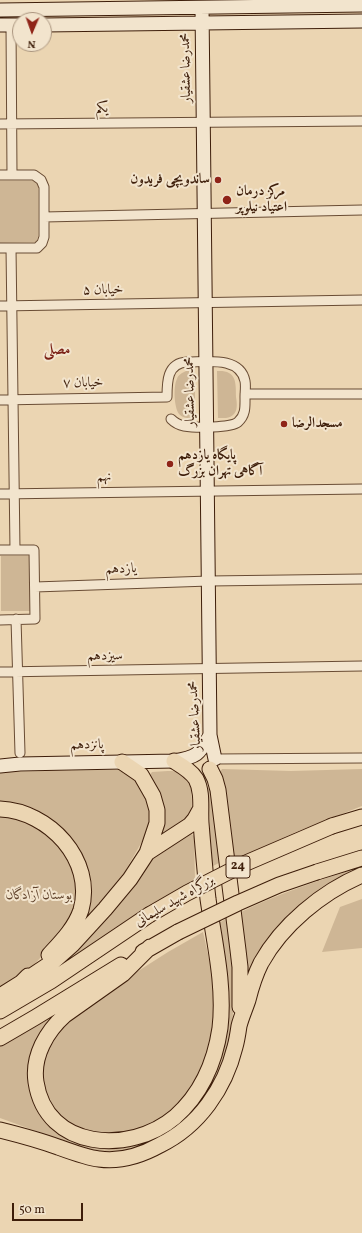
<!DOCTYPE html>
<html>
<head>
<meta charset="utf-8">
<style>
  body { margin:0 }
  #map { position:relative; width:362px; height:1233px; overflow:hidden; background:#ebd5b2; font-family:Vollkorn,serif }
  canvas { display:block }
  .north { position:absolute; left:12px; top:12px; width:40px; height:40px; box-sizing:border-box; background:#f2e4cd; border:1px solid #aa957f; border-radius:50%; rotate:182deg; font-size:11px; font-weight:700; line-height:16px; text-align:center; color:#3e1e0a }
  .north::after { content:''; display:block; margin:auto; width:14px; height:18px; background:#8f2418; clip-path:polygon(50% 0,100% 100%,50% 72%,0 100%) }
  .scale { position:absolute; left:12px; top:1203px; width:71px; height:18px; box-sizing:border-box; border:2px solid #3e1e0a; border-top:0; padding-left:5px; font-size:12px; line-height:14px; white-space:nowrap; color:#3e1e0a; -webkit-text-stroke:3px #f2e4cd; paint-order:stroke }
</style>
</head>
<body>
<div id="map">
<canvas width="362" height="1233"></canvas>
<div class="north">N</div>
<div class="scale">50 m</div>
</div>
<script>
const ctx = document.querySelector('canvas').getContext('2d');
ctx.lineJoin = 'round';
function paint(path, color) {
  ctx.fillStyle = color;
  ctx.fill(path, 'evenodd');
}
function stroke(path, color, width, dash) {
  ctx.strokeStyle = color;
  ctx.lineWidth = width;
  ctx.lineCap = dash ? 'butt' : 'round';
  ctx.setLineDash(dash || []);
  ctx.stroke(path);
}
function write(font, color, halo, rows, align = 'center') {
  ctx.font = font + ' Vollkorn,Amiri,serif';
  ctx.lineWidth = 4;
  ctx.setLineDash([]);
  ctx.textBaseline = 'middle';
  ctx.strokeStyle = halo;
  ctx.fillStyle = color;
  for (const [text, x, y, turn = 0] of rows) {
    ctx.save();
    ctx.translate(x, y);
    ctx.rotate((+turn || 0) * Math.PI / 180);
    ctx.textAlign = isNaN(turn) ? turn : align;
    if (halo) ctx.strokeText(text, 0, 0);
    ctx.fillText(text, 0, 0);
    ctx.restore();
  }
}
const green = new Path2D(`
  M0,181H33L37,183L38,187V237L36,242L0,243Z
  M186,371H195V418C190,418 184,419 180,415C174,410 173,386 177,379C178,375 182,373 186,371Z
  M217,371C236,370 236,381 236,397C237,403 238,411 233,415C229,419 223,418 218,418Z
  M1,556H29L30,611H1Z
  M222,769L291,771L362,769V806L296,832L230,862L220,772Z
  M98,770H126L148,794L150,814L148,831L111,896L90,921L78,925L79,852L0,803V772Z
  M168,771C172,771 180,771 183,774C195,784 191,806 192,821L153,845L148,777L152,772Z
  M211,787L217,834L219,863L211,867L209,805L205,795L207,789Z
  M0,814H7L47,830L68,851L79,884L75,914L52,945L31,968L0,988Z
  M189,832L194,836L195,880L170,894L121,926L57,972L29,984L154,855Z
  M362,867V871L313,900L244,999L237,914C277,894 319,880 362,867Z
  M362,899V948L322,952L340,907Z
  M227,918L235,984L232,1026L223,1063L209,1093L187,1118L170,1132L140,1147L124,1151L108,1152L85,1149L0,1118V1046L42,1023L113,976L65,1011L32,1066L64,1133L145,1138L212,1072L219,923Z
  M203,932L212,972L215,1000L212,1051L184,1102L142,1132L91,1136L54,1114L39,1077L49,1037L82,1007L168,952Z`);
const minor = new Path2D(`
  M11,25L12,175
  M0,124L362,121
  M0,175H34L41,180L44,187V237L42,243L37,248H0
  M44,217L362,210
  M11,248L15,550
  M0,306L362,300
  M245,394H362
  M0,400L167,397C167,382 167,363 187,362C206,362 240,356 245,381C246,386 245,392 245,397C245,406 246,415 238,422C231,428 195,428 184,426C179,425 175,423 171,419
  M0,494L362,489
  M0,550H34L35,619L0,620
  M35,587L209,581L362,579
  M16,619L20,753
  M0,672L362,666
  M215,759L362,758`);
const secondary = new Path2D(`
  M202,8L210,735L215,759
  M0,10L362,5
  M0,25H20
  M44,25L362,21
  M0,766L20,764L174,761C197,757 199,755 210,735`);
const trunk = new Path2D(`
  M210,769L215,779L218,790L238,950L240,967V1007
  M0,809C49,811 95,860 81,910C75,928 61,942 49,955
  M332,826L362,817
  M147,853L190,825L195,819L200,810
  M317,872L362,858
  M150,947L123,974L65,1015C47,1031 32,1056 36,1082C46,1150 130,1155 175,1117C201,1094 215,1062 220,1028C225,985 214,941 208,899C205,873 203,848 201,823C200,809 203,792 196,779C191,771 182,766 174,761
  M143,952L178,932
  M21,983L54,961L72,945L105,909L130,879L147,853L157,823V810L153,796L141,775L122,762
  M0,996L21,983L28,976
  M0,1011L51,981L149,915
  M0,1038L36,1017L121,965
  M0,1130C20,1135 39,1140 58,1147C69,1151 88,1158 99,1159C120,1162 142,1155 160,1145C199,1126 225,1088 235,1047C237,1040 238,1033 239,1026C241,1018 245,1009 248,1000C251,988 255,975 261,963C282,925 322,892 362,875`);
const trunkBridge = new Path2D(`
  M149,915L187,893L246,863L332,826
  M178,932L238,903L279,885L317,872`);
const markers = [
  [218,180,4,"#8f2418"],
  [227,200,5,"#8f2418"],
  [284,424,4,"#8f2418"],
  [170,464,4,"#8f2418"]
];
const shields = [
  [238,867,24]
];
const shieldNames = [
  ["24",238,867]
];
const streetNames = [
  ["محمدرضا عشقیار",187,68,-91],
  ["یکم",102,109],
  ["خیابان ۵",103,291,-1],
  ["خیابان ۷",83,384,-1],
  ["محمدرضا عشقیار",191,392,-91],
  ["نهم",104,478,-1],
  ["یازدهم",121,570,-2],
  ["سیزدهم",105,657,-1],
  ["محمدرضا عشقیار",196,716,-93],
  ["پانزدهم",87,746,-1],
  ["بزرگراه شهید سلیمانی",175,902,-30]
];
const poiNames = [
  ["ساندویچی فریدون",210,180,"right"],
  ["مرکز درمان",236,192],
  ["اعتیاد نیلوپر",236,208],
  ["مسجدالرضا",292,424],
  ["پایگاه یازدهم",178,456],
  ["آگاهی تهران بزرگ",178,472]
];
const parkNames = [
  ["بوستان آزادگان",39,896]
];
const neighbourhoodNames = [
  ["مصلی",57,351]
];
paint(green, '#ceb695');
stroke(minor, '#694c34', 11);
stroke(secondary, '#3e1e0a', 15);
stroke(trunk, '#3e1e0a', 17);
stroke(minor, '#f2e4cd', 9);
stroke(secondary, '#f2e4cd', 13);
stroke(trunk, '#ebd5b2', 15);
stroke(trunkBridge, '#3e1e0a', 17, []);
stroke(trunkBridge, '#ebd5b2', 15);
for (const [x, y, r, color] of markers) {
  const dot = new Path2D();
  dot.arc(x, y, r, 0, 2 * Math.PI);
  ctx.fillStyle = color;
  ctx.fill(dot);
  stroke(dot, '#f2e4cd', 1.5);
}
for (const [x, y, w] of shields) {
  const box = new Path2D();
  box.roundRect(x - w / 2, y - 11, w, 22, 3);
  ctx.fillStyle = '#f2e4cd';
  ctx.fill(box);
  stroke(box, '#3e1e0a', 1);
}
write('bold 13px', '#3e1e0a', null, shieldNames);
write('14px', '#3e1e0a', '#f2e4cd', streetNames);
write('bold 14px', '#3e1e0a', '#f2e4cd', poiNames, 'left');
write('italic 14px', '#62442d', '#f2e4cd', parkNames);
write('bold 15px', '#7a1f14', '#f2e4cd', neighbourhoodNames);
</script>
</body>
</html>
